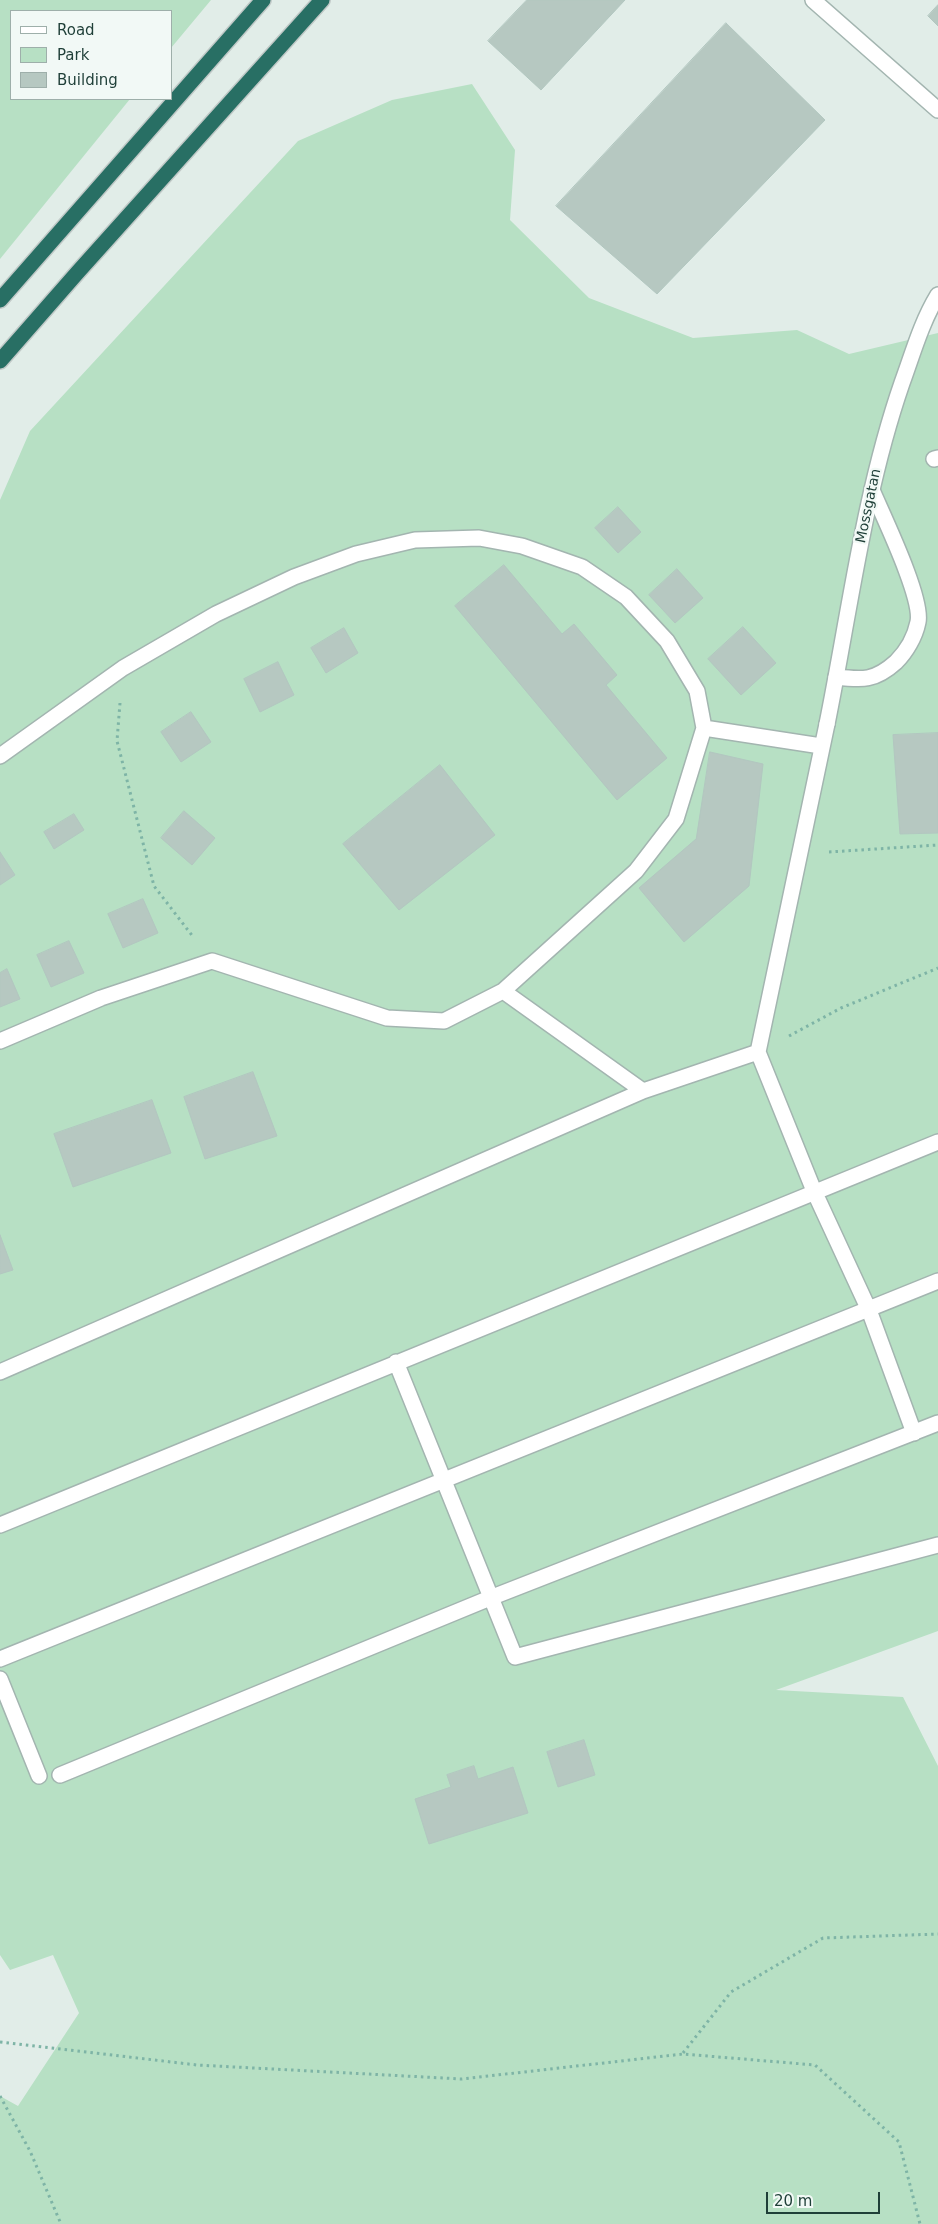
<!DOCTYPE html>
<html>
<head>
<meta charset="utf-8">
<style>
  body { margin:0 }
  #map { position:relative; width:938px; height:2224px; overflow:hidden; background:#e1ede8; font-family:"DejaVu Sans",sans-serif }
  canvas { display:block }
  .legend { position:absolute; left:10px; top:10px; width:162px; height:90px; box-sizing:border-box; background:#f2f9f6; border:1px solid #9eafaa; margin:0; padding:6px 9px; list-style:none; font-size:15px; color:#1f3f38 }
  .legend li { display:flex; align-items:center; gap:10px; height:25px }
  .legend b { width:25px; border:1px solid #9eafaa }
  .scale { position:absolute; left:766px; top:2192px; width:114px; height:22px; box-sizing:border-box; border:2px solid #1f3f38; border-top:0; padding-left:6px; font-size:15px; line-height:18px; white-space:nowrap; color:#1f3f38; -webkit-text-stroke:4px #f2f9f6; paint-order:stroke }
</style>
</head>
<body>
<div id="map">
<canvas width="938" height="2224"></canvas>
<ul class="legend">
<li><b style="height:6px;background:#fff"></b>Road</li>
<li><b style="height:14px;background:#b7e0c4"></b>Park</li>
<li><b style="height:14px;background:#b6c8c1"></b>Building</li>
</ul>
<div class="scale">20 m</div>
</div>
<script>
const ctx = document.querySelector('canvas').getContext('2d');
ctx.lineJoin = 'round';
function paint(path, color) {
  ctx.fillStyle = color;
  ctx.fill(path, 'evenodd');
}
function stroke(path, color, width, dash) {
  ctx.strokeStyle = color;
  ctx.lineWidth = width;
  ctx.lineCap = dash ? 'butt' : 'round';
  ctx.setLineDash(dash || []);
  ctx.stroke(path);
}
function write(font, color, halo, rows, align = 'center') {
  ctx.font = font + ' "DejaVu Sans",sans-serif';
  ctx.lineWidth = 4.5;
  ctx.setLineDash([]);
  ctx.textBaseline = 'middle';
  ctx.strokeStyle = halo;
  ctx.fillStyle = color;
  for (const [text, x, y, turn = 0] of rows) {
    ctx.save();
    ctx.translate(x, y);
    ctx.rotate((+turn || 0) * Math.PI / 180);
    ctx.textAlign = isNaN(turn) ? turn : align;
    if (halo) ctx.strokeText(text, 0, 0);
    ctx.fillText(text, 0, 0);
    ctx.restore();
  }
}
const green = new Path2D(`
  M0,0H211L171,48V11H11V99H130L0,259Z
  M472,84L515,150L510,220L589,298L693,338L797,330L849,354L938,333V1631L776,1690L903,1697L938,1766V2224H0V2096L18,2106L79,2013L53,1955L10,1970L0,1955V500L30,431L298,141L392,100Z`);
const building = new Path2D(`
  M527,0H625L541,90L488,41Z
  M938,5V26L928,16Z
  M726,23L825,120L657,294L556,206Z
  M618,507L641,532L618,553L595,528Z
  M504,565L562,634L574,624L617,675L606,685L667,758L617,800L455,606Z
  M677,569L703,598L675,623L649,595Z
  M743,627L776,663L741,695L708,659Z
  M344,628L358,653L326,673L311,648Z
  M278,662L294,695L260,712L244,679Z
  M191,712L211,742L181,762L161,732Z
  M938,733V833L900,834L893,735Z
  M710,752L763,764L749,886L684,942L639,888L696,839Z
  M440,765L495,835L399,910L343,844Z
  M184,811L215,838L192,865L161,838Z
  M74,814L84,830L54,849L44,832Z
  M0,852L15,875L0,885Z
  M143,899L158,933L123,948L108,914Z
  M69,941L84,973L51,987L37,955Z
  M7,969L20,999L0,1007V973Z
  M253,1072L277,1136L205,1159L184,1097Z
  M152,1100L171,1153L73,1187L54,1134Z
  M0,1235L13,1270L0,1274Z
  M584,1740L595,1775L558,1787L547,1752Z
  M474,1766L478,1779L513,1767L528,1813L429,1844L415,1799L451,1787L447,1775Z`);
const path = new Path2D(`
  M120,703L117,741L154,886L194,938
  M829,852L938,845
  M789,1036L841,1008L938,968
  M0,2042L197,2065L462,2079L683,2054L815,2065L899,2142L920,2224
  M683,2053L731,1992L823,1938L938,1934
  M0,2096L30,2151L61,2224`);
const lane = new Path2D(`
  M813,0L938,110
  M934,459L938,458
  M836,677C863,680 875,681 896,662C906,652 915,637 918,622C923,598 883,516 872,490
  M827,724L758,1052L814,1191L869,1310L914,1433
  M0,756L123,668L216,614L294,577L356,554L415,540L479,538L522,546L582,567L626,597L667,641L697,691L704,728L821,746
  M503,991L636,871L676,819L704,728
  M0,1041L101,998L212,961L387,1018L444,1021L503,991L643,1091
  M396,1362L515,1657L938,1545
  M0,1372L643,1091L758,1052
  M0,1525L938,1142
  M0,1659L938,1281
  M0,1679L39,1776
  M60,1775L490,1598L938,1423`);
const street = new Path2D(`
  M827,724C850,610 864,493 902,383C913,353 921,323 938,295`);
const highway = new Path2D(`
  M0,300L263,0
  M0,361L77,273L322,0`);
const streetNames = [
  ["Mossgatan",869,506,-78]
];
paint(green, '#b7e0c4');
paint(building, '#b6c8c1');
stroke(building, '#b2c7c0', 1);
stroke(lane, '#a3b5b0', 18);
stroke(street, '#a3b5b0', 18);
stroke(highway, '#c0c9c7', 18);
stroke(path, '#7eb4a6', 3, [2.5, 4]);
stroke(lane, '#fff', 15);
stroke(street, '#fff', 15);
stroke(highway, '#286f64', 15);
write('14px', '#1f3f38', '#f2f9f6', streetNames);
</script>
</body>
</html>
